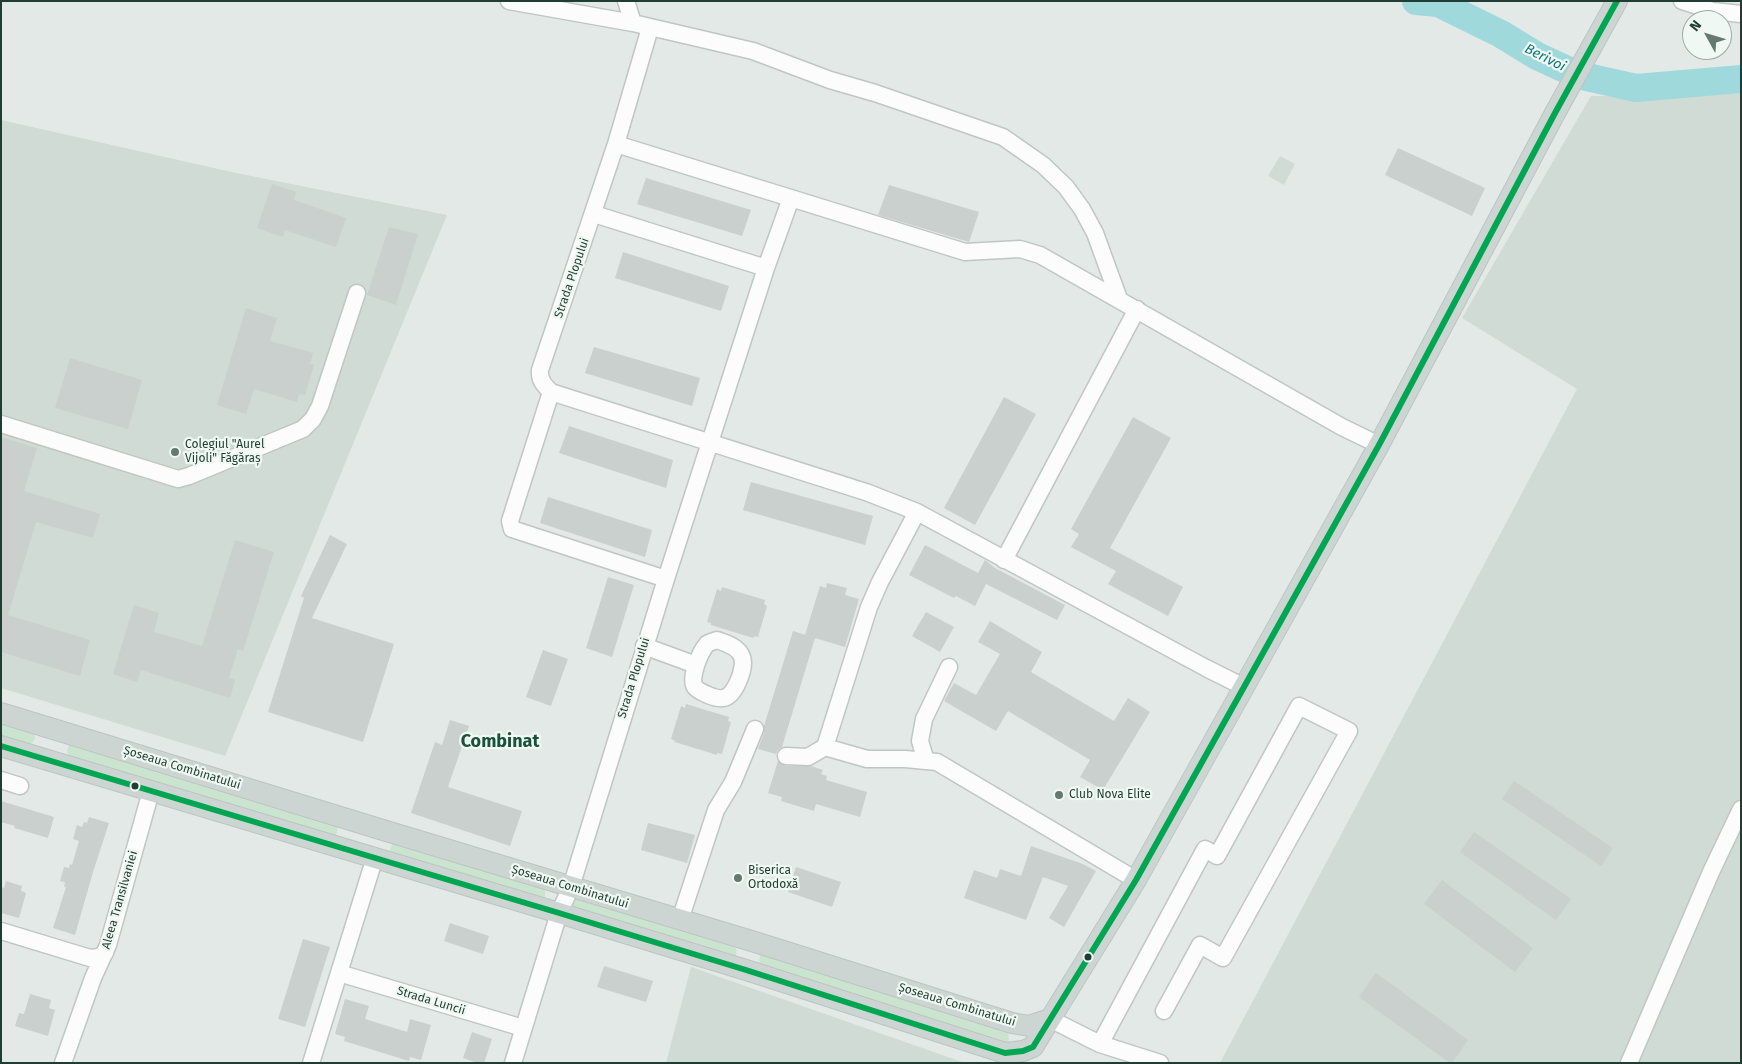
<!DOCTYPE html>
<html>
<head>
<meta charset="utf-8">
<style>
  body { margin:0 }
  #map { position:relative; width:1742px; height:1064px; overflow:hidden; background:#e3e9e6; font-family:"Fira Sans",sans-serif }
  canvas { display:block }
  .frame { position:absolute; inset:0; border:2px solid #1f3d32; pointer-events:none }
  .north { position:absolute; left:1682px; top:10px; width:50px; height:50px; box-sizing:border-box; background:#f0f8f3; border:1px solid #9cada6; border-radius:50%; rotate:309deg; font-size:14px; font-weight:700; line-height:20px; text-align:center; color:#1f3d32 }
  .north::after { content:''; display:block; margin:auto; width:18px; height:22px; background:#647971; clip-path:polygon(50% 0,100% 100%,50% 72%,0 100%) }
</style>
</head>
<body>
<div id="map">
<canvas width="1742" height="1064"></canvas>
<div class="frame"></div>
<div class="north">N</div>
</div>
<script>
const ctx = document.querySelector('canvas').getContext('2d');
ctx.lineJoin = 'round';
function paint(path, color) {
  ctx.fillStyle = color;
  ctx.fill(path, 'evenodd');
}
function stroke(path, color, width, dash) {
  ctx.strokeStyle = color;
  ctx.lineWidth = width;
  ctx.lineCap = dash ? 'butt' : 'round';
  ctx.setLineDash(dash || []);
  ctx.stroke(path);
}
function write(font, color, halo, rows, align = 'center') {
  ctx.font = font + ' "Fira Sans",sans-serif';
  ctx.lineWidth = 4.5;
  ctx.setLineDash([]);
  ctx.textBaseline = 'middle';
  ctx.strokeStyle = halo;
  ctx.fillStyle = color;
  for (const [text, x, y, turn = 0] of rows) {
    ctx.save();
    ctx.translate(x, y);
    ctx.rotate((+turn || 0) * Math.PI / 180);
    ctx.textAlign = isNaN(turn) ? turn : align;
    if (halo) ctx.strokeText(text, 0, 0);
    ctx.fillText(text, 0, 0);
    ctx.restore();
  }
}
const built = new Path2D(`
  M1741,93V1063H1220L1577,389L1462,318L1591,96H1656Z
  M1,120L236,173L447,215L225,756L1,688Z
  M1280,156L1295,164L1284,185L1268,176Z
  M691,967L965,1063H666Z`);
const green = new Path2D(`
  M1,721L34,733L35,739L30,745L1,737Z
  M75,743L338,825L337,833L334,837L68,756L67,751L69,744Z
  M394,841L545,889V897L542,900L391,854L390,849Z
  M577,898L733,945C737,949 738,951 735,957L573,908V901Z
  M760,954H763L1008,1031L1009,1040L1006,1045L759,965Z`);
const river = new Path2D(`
  M1416,1L1438,3L1501,34L1537,56L1578,75L1636,88L1741,79`);
const building = new Path2D(`
  M1398,148L1485,188L1472,216L1385,175Z
  M646,178L751,210L742,236L637,204Z
  M272,184L296,192L294,200L346,218L336,247L285,230L283,237L257,228Z
  M889,185L979,212L969,242L878,215Z
  M389,227L418,234L396,305L367,295Z
  M623,252L729,286L721,311L615,278Z
  M246,308L277,318L270,341L313,353L310,364L314,365L305,395L299,394L297,402L254,389L246,414L217,405Z
  M594,347L700,378L692,406L585,373Z
  M70,358L142,380L128,429L55,408Z
  M1004,397L1036,414L975,525L944,508Z
  M1133,417L1171,438L1110,548L1183,587L1168,616L1108,584L1116,571L1071,547L1079,534L1071,529Z
  M569,426L673,460L666,488L559,453Z
  M1,437L37,448L24,491L100,514L93,538L36,522L8,615L90,640L80,676L1,652Z
  M751,482L873,516L865,545L743,510Z
  M548,497L652,530L645,557L540,523Z
  M330,535L347,544L312,618L394,644L363,742L268,712L304,598L301,596Z
  M235,540L274,552L243,651L238,649L229,678L235,680L230,698L141,670L137,682L113,674L134,605L159,613L154,632L202,646Z
  M925,545L978,573L985,560L995,568L1065,605L1057,620L986,584L975,606L956,596L954,598L909,575Z
  M608,577L634,585L612,657L586,648Z
  M827,583L847,588L845,595L859,599L845,647L805,635L820,586L826,588Z
  M722,587L765,600L764,604L767,606L758,637L754,636L753,638L711,625V623L707,622L717,589L721,591Z
  M926,612L954,627L940,652L912,636Z
  M990,621L1042,652L1031,672L1114,721L1128,698L1150,712L1103,790L1080,777L1090,760L1008,711L996,731L944,701L954,683L976,695L1000,654L978,642Z
  M793,631L815,638L782,747L778,750L776,754L758,749L764,733V726Z
  M543,650L568,659L551,706L526,697Z
  M686,704L729,717L728,721L731,722L722,754L717,753V755L675,742L674,740L671,739L681,706L685,708Z
  M450,720L469,726L448,787L522,811L510,846L411,813L435,742L442,745Z
  M778,761L786,766H811L823,770L821,774L827,776L826,780L867,792L860,817L816,804L814,811L781,801L782,797L768,793Z
  M1514,781L1613,848L1601,866L1502,799Z
  M1,801L54,817L48,838L14,828L15,826L1,822Z
  M89,817L109,823L93,872L75,935L53,928L66,887H64L65,882L60,881L64,867L69,868L70,864L72,865L79,841L73,839L77,825L82,827L84,822L87,823Z
  M648,823L695,835L687,863L641,850Z
  M1474,832L1571,899L1556,920L1460,852Z
  M1031,846L1083,864L1096,871L1064,927L1049,918L1068,886L1043,877L1026,920L964,898L974,870L997,878L1000,869L1021,876Z
  M796,867L841,882L832,907L788,892Z
  M1442,880L1533,948L1515,972L1424,904Z
  M6,881L22,886L21,891L26,893L19,918L1,913V887L4,888Z
  M450,923L489,936L483,954L444,941Z
  M303,939L330,947L305,1027L278,1019Z
  M604,966L653,981L646,1002L597,987Z
  M1376,973L1468,1040L1452,1063H1450L1359,997Z
  M30,994L51,1000L49,1008L55,1010L48,1036L15,1026L19,1013L24,1014Z
  M345,999L369,1006L365,1019L407,1032L410,1019L431,1025L421,1060L410,1057L409,1061L344,1041L345,1037L335,1034Z
  M472,1032L492,1039L484,1063H477L463,1058Z`);
const minor = new Path2D(`
  M509,1L633,23L753,51L830,80L875,93L1003,137L1043,165L1066,187L1082,209L1095,233L1119,299
  M626,1L633,23
  M1682,1L1713,11L1741,14
  M650,28L616,144L965,252L1020,249L1040,255L1342,427L1379,445
  M616,144L540,370C539,380 544,385 551,392L866,492L917,512L1206,668L1244,687
  M594,214L766,268
  M551,392L510,521L512,529L666,579
  M1,424L178,479L189,476L303,429L313,419L320,406L357,293
  M917,512L880,582L869,607L825,747L867,759H905L937,762L1136,880
  M1004,560L1137,309
  M717,640C726,643 739,647 742,657C746,667 735,697 723,698C718,699 713,697 708,695C704,693 698,691 695,687C689,678 700,652 707,644C710,642 714,641 717,640Z
  M644,646L696,665
  M786,756L808,757L825,747
  M926,761L920,741L924,719L949,667
  M1,780L20,786
  M680,920L716,810L733,782L755,729
  M1,931L90,958L99,957L105,953
  M339,973L523,1028
  M1050,1019L1100,1044L1160,1063
  M1100,1044L1205,849L1217,856L1299,706L1349,731L1223,958L1200,945L1164,1011
  M63,1063L93,978L108,945L151,791
  M311,1063L375,857
  M513,1063L559,913L571,887L666,579L766,268L791,198
  M1629,1063L1711,872L1741,809`);
const major = new Path2D(`
  M1,713L383,830L755,942L1012,1023L1029,1026L1050,1019
  M1,746L559,913L746,970L1005,1053L1023,1051L1033,1047L1136,880L1244,687L1379,445L1555,113L1617,1`);
const bus1 = new Path2D(`
  M1,746L559,913L746,970L1005,1053L1023,1051L1033,1047L1136,880L1244,687L1379,445L1555,113L1617,1`);
const markers = [
  [175,452,5,"#647971"],
  [135,786,4.5,"#1f3d32"],
  [1059,795,5,"#647971"],
  [738,878,5,"#647971"],
  [1088,957,4.5,"#1f3d32"]
];
const streetNames = [
  ["Strada Plopului",572,278,-71],
  ["Strada Plopului",634,678,-73],
  ["Șoseaua Combinatului",182,768,17],
  ["Șoseaua Combinatului",570,887,17],
  ["Aleea Transilvaniei",120,900,-74],
  ["Strada Luncii",431,1001,17],
  ["Șoseaua Combinatului",957,1005,17]
];
const poiNames = [
  ["Colegiul \"Aurel",185,445],
  ["Vijoli\" Făgăraș",185,459],
  ["Club Nova Elite",1069,795],
  ["Biserica",748,871],
  ["Ortodoxă",748,885]
];
const waterNames = [
  ["Berivoi",1545,58,27]
];
const districtNames = [
  ["Combinat",500,742]
];
paint(built, '#d0dbd5');
paint(green, '#cbe4cf');
stroke(river, '#a0d9db', 28);
paint(building, '#cad0cd');
stroke(minor, '#c0c6c3', 19);
stroke(major, '#bbc5c2', 22);
stroke(minor, '#fbfcfb', 16);
stroke(major, '#cdd5d2', 20);
stroke(bus1, '#00a651', 6);
for (const [x, y, r, color] of markers) {
  const dot = new Path2D();
  dot.arc(x, y, r, 0, 2 * Math.PI);
  ctx.fillStyle = color;
  ctx.fill(dot);
  stroke(dot, '#f0f8f3', 2);
}
write('12px', '#1f3d32', '#f0f8f3', streetNames);
write('12px', '#1f3d32', '#f0f8f3', poiNames, 'left');
write('italic 14px', '#15787e', '#f0f8f3', waterNames);
write('bold 18px', '#1a513d', '#f0f8f3', districtNames);
</script>
</body>
</html>
